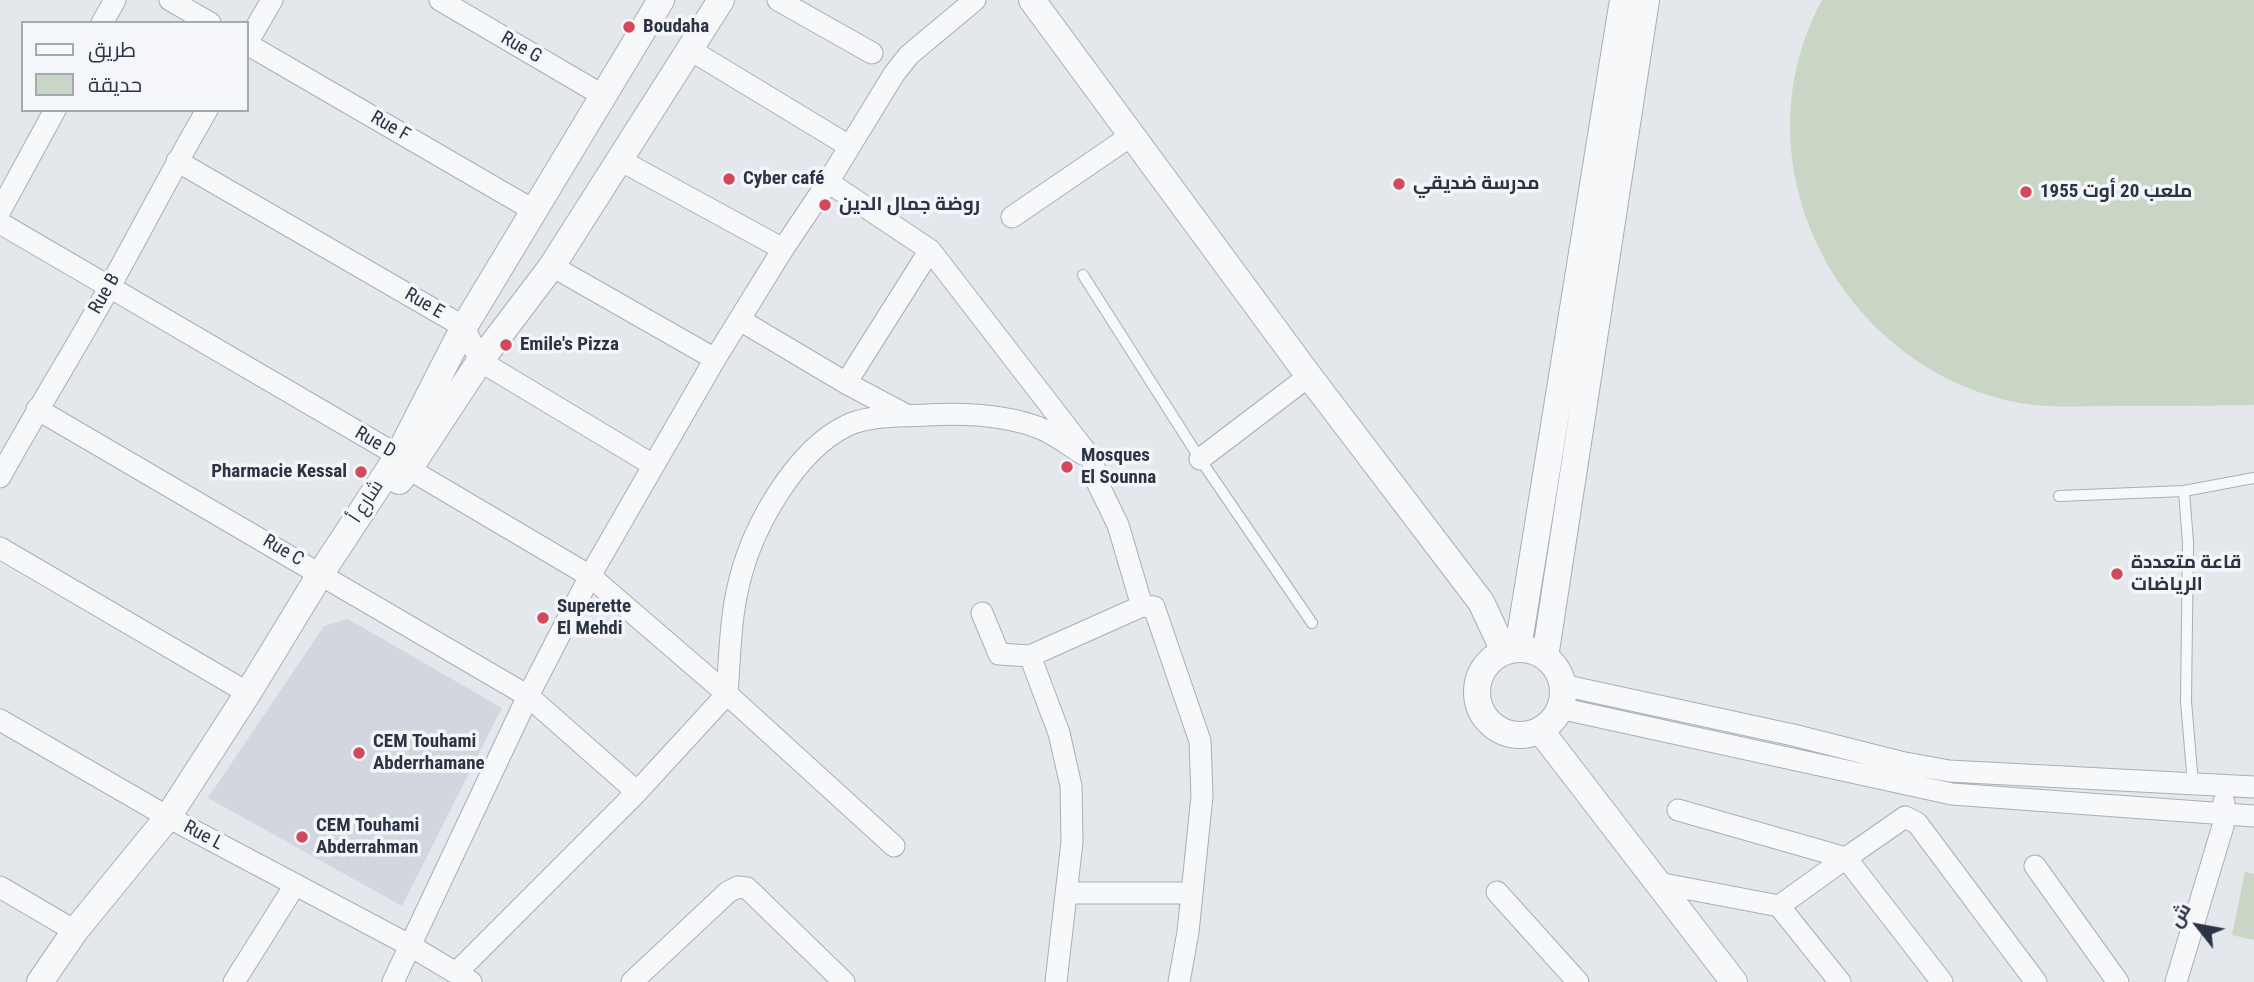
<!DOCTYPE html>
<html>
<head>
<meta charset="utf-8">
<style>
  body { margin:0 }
  #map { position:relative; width:2254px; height:982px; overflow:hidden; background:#e4e7ec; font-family:"Roboto Condensed",Cairo,sans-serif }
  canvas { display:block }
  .legend { position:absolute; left:21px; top:21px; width:228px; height:91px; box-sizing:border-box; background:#f4f6f9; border:2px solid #a4a8b1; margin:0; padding:9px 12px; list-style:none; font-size:21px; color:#2b3445 }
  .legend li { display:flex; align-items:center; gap:14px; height:35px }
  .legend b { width:35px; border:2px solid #a4a8b1 }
  .north { position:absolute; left:2163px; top:891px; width:70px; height:70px; -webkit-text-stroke:5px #f4f6f9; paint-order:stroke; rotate:301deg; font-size:19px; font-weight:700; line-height:28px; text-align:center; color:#2b3445 }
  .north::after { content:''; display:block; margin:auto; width:24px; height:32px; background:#2b3445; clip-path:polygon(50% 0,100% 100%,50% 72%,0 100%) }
</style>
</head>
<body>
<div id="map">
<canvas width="2254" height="982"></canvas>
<ul class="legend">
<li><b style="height:9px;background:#f7f8fa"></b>طريق</li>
<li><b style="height:19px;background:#c9d6c5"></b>حديقة</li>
</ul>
<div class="north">ش</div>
</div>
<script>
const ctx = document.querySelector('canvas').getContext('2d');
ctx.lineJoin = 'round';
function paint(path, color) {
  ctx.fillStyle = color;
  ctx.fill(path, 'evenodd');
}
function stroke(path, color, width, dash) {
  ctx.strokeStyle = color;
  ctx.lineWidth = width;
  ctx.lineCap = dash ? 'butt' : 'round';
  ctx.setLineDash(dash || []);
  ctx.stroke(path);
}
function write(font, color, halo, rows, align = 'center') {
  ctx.font = font + ' "Roboto Condensed",Cairo,sans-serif';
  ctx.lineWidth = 7;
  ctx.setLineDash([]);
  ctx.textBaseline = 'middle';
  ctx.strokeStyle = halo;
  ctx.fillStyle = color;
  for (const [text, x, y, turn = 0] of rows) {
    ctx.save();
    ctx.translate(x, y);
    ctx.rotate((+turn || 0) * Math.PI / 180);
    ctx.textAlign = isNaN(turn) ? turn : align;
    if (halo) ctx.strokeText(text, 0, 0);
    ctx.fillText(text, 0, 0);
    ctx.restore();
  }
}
const built = new Path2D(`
  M348,619L502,708L402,906L208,798L324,626Z`);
const green = new Path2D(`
  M1822,0H2254V405C2208,406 2162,406 2116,406C2080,406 2044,409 2010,401C1836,361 1735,161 1822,0Z
  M2245,872L2254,874V940L2232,935Z`);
const service = new Path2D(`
  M1083,275L1200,459L1312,623
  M2184,491L2188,543L2186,701L2193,784
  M2059,496L2184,491L2254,478`);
const minor = new Path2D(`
  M170,0L210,23
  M440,0L602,95
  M778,0L872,53
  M102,23L115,0
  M247,43L272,0
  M247,44L533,210
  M689,49L849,146
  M618,159L783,249
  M177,161L464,327L480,361L653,465
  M828,182L930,250L1093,461L1097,482L1118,525L1142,606L1154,607L1200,741L1202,796L1188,932L1179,982
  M0,211L55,110
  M1012,217L1132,135
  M0,223L399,456L409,469L590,576L727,694L637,792L457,972
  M552,266L715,359
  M740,320L846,383L908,416
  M846,383L930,250
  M37,409L528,696L637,792
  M1200,459L1309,376
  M0,477C35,413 74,351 109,288C142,229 173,168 207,110
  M0,548L248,693
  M982,613L999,654L1030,656
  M1562,685L1793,735L1900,762L1949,771L2254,787
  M1559,708L1952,794L2254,816
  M0,720L168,817L409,945L471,982
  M1678,810L1846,858
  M894,846L727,694C730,657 730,619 739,583C752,528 795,450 848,425C870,415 902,416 927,415C963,413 1008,415 1042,429C1056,435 1070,446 1083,454
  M2035,866L2118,982
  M1658,883L1779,906
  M0,887L75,931
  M1497,892L1578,982
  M1067,893H1192
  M234,982L295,885
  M393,982L528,696L590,576L715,359L783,249L828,182L894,74L909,55L975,0
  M632,982L728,892L738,887L747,888L844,982
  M1056,982L1072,842L1071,786L1059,733L1030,656L1142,606
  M1840,982L1779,906L1846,858
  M1942,982L1846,858L1905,817L1917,823L2036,982
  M2176,982L2223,826L2224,802`);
const tertiary = new Path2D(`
  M1032,0L1309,376L1481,602L1504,651
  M399,481L409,469L480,361L552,266L721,0
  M1518,648L1623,0
  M1477 692a43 43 0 1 1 86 0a43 43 0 1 1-86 0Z
  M1545,657L1646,0
  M1540,730L1734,982
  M40,982L75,931L168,817L248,693L321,573L398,456L464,327L661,0`);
const markers = [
  [629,27,7,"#d1495b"],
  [729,179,7,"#d1495b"],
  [1399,184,7,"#d1495b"],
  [2026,192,7,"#d1495b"],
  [825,205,7,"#d1495b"],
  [506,345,7,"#d1495b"],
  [1067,467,7,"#d1495b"],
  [361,472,7,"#d1495b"],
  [2117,574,7,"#d1495b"],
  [543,618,7,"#d1495b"],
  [359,753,7,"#d1495b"],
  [302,837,7,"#d1495b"]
];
const poiNames = [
  ["Boudaha",643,27],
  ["Cyber café",743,179],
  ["مدرسة ضديقي",1413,184],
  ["ملعب 20 أوت 1955",2040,192],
  ["روضة جمال الدين",839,205],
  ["Emile's Pizza",520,345],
  ["Mosques",1081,456],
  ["El Sounna",1081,478],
  ["Pharmacie Kessal",347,472,"right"],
  ["قاعة متعددة",2131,563],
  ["الرياضات",2131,585],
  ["Superette",557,607],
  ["El Mehdi",557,629],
  ["CEM Touhami",373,742],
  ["Abderrhamane",373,764],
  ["CEM Touhami",316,826],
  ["Abderrahman",316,848]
];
const streetNames = [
  ["Rue G",521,48,30],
  ["Rue F",390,127,30],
  ["Rue B",105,294,-60],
  ["Rue E",424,304,30],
  ["Rue D",375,443,30],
  ["شارع أ",367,502,-57],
  ["Rue C",283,551,30],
  ["Rue L",203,836,28]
];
paint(built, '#d2d6de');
paint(green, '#c9d6c5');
stroke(service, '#a9aeb7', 12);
stroke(minor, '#a9aeb7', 23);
stroke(tertiary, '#a9aeb7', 28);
stroke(service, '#f7f8fa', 10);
stroke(minor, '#f7f8fa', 21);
stroke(tertiary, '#f7f8fa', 26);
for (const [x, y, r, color] of markers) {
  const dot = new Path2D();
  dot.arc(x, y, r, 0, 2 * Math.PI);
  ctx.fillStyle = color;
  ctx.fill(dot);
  stroke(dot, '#f4f6f9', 2.5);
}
write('bold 19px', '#2b3445', '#f4f6f9', poiNames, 'left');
write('19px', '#2b3445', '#f4f6f9', streetNames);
</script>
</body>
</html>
